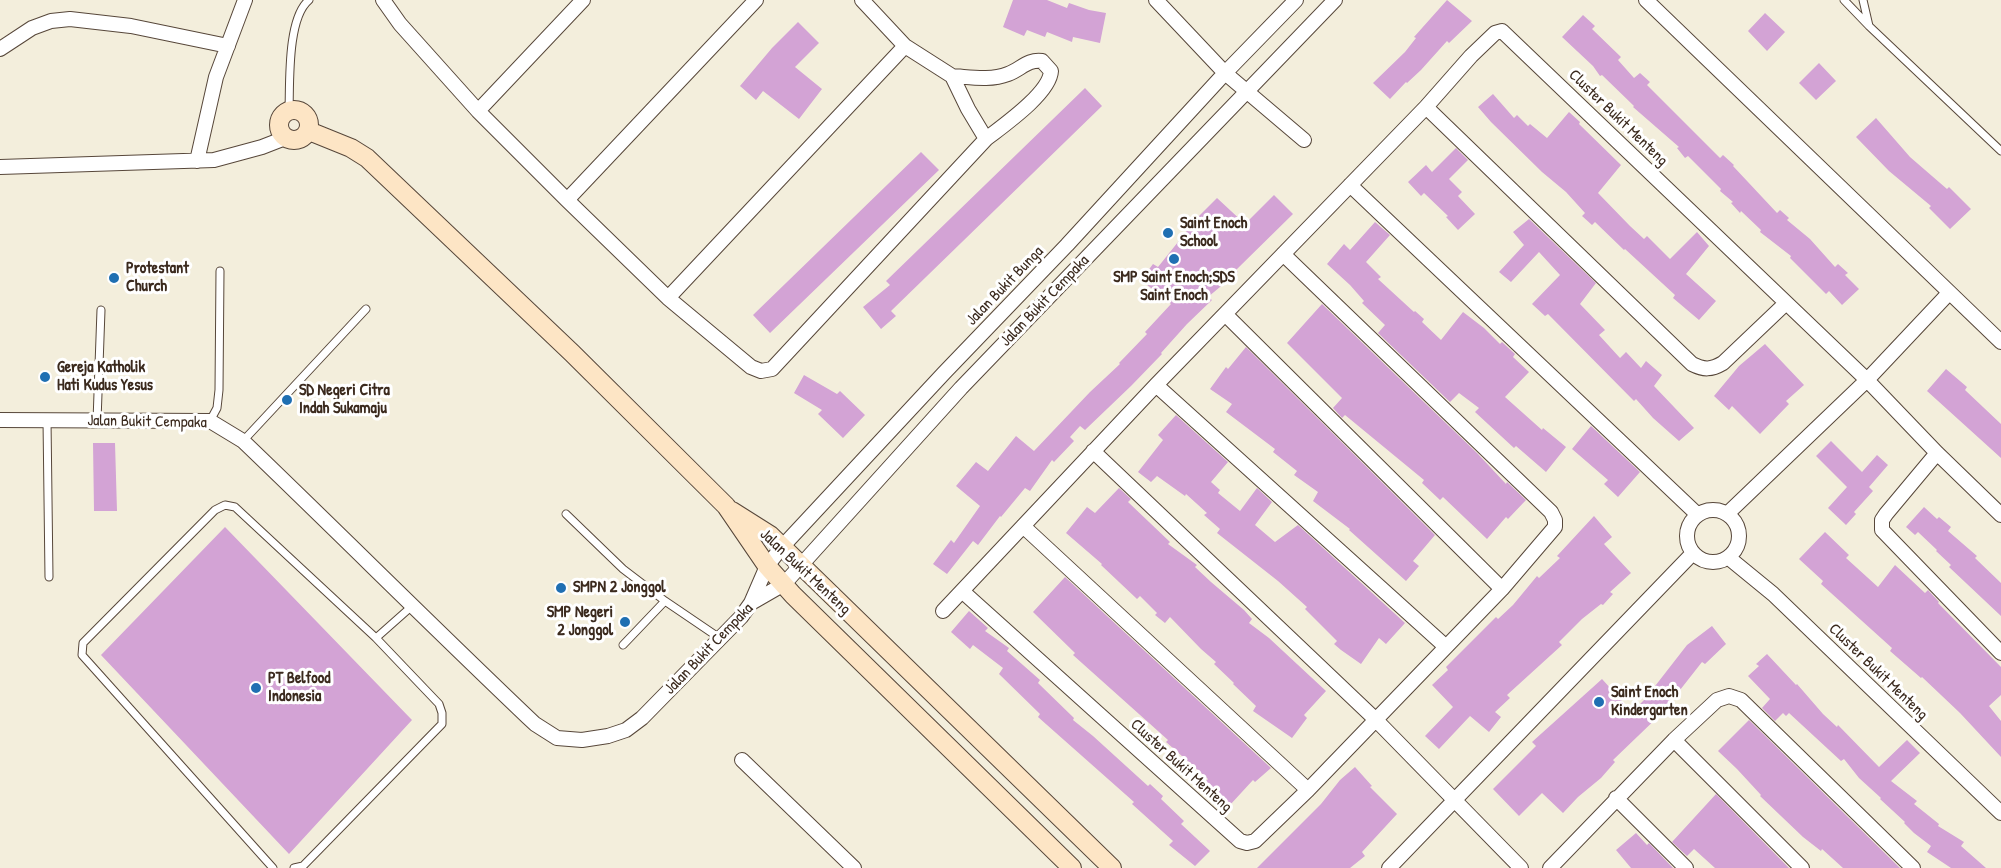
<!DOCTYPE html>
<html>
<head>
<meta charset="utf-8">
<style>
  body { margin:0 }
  canvas { display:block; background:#f3eedc }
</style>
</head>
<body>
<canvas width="2001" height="868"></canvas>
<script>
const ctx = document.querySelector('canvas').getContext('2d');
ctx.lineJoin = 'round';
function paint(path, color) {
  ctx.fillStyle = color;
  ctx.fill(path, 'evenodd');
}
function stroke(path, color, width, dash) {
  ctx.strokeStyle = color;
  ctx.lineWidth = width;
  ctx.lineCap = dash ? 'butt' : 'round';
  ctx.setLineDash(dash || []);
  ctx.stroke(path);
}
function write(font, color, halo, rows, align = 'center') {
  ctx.font = font + ' "Patrick Hand",sans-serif';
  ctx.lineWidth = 6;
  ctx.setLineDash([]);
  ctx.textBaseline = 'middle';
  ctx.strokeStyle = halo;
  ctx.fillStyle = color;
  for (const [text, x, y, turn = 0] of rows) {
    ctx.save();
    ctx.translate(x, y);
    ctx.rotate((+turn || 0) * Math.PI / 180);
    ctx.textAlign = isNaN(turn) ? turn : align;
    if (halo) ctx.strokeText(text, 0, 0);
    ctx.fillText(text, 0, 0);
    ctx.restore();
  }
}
const building = new Path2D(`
  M1013,0H1047L1067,8L1069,3L1089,10L1106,13L1100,43L1073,37L1072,42L1047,32L1045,37L1027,30L1024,36L1003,27Z
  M1447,0L1472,21L1449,43L1447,41L1421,70L1407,83L1406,82L1390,99L1373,83L1405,52L1416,38L1414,37Z
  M1765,13L1785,32L1767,51L1748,31Z
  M1583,15L1595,26L1592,29L1621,57L1618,60L1634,78L1640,73L1650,82L1647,85L1720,158L1723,155L1734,165L1733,166L1777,213L1780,210L1789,218L1787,220L1810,239L1835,267L1838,264L1848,273L1845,275L1859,289L1842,305L1829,291L1826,294L1790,258L1791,256L1760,232L1761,230L1741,211L1740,213L1731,203L1733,202L1720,191L1721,189L1688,156L1685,158L1677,148L1679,147L1633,107L1634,106L1602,75L1600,76L1593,66L1562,37Z
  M798,22L819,43L795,67L822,89L799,119L763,91L756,100L740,86L772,48Z
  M1819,63L1836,81L1816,100L1799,83Z
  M1085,88L1102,106L891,311L896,316L881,329L863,307L890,285L886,281Z
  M1493,94L1514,118L1517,115L1528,126L1530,124L1547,138L1569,112L1580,122L1579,124L1621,165L1598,193L1630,226L1644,239L1647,236L1670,259L1697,232L1709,246L1686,274L1716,301L1699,320L1673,298L1675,295L1625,249L1624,250L1595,222L1592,225L1582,216L1585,213L1566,192L1542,172L1491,122L1478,107Z
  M1876,118L1910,157L1947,189L1949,187L1971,209L1950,229L1929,208L1931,206L1889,171L1856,137Z
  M1456,148L1468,160L1449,179L1462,192L1458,196L1475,214L1458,230L1446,217L1448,216L1424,193L1421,196L1408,182L1426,165L1432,172Z
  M921,152L939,170L770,333L753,315Z
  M1274,195L1293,214L1236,270L1238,272L1208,297L1212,300L1187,324L1161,353L1162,354L1131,386L1085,430L1080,426L1070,437L1074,441L1054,462L1052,460L1030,491L1025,488L1001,517L1000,516L978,545L973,541L947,574L933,564L951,540L954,543L980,506L956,486L976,462L988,471L1016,436L1034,451L1090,392L1120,364L1119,363L1147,334L1145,332L1171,304L1141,280L1153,264L1158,267L1198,217L1217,198L1245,224Z
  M1529,219L1596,283L1580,304L1605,330L1599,335L1620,358L1626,352L1641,368L1646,361L1662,375L1654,386L1694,428L1679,441L1653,418L1636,399L1634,401L1548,314L1545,316L1532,304L1560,275L1539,252L1511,282L1499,272L1524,245L1513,232Z
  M1375,222L1390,235L1366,262L1381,277L1378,279L1414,312L1415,311L1424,319L1422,322L1441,340L1463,312L1484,328L1500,344L1502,342L1515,354L1513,357L1529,372L1505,397L1542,430L1543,428L1566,447L1546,472L1516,446L1514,448L1475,412L1479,408L1459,393L1450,402L1378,333L1385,325L1362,303L1364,301L1350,285L1327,264L1344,244L1350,250Z
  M1322,304L1477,453L1506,484L1507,482L1526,500L1508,519L1506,517L1487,539L1443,497L1440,500L1422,483L1424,480L1345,415L1342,418L1333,408L1342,398L1287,343Z
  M1765,344L1804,385L1786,401L1789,404L1760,434L1732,406L1729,410L1714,396L1739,366Z
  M1246,347L1435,535L1413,561L1419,566L1406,581L1349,530L1350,529L1313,501L1318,492L1294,475L1297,471L1273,452L1275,449L1226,412L1232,404L1210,389L1226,367L1228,369Z
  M1946,369L1967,387L1965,390L2001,424V458L1927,391Z
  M804,375L837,394L840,391L865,415L843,438L818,414L822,410L794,393Z
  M1176,415L1228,462L1211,482L1220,490L1218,493L1240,511L1257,488L1272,502L1255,525L1275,542L1298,525L1405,623L1386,644L1379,638L1361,664L1341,650L1334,644L1337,641L1305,609L1307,607L1278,581L1217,533L1220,529L1204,515L1207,513L1186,494L1185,496L1157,476L1151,482L1138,472L1163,440L1158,435Z
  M1591,426L1640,472L1618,497L1604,484L1608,480L1572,449Z
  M1831,441L1862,472L1877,455L1888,465L1869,487L1873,491L1854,512L1856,514L1846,525L1828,508L1847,487L1816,456Z
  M93,443H115L117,511H94Z
  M1119,488L1131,499L1128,502L1170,542L1168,544L1197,565L1195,567L1211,582L1244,610L1252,619L1249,623L1269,638L1326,691L1304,715L1307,718L1292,738L1253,711L1256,706L1233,684L1234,683L1214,664L1216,662L1201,649L1170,617L1165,623L1155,615L1157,613L1140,596L1137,599L1101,565L1102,564L1066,533L1087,507L1095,513Z
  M1924,507L1937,519L1939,517L1951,527L1948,531L1977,556L1975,558L2001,583V616L1949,567L1951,565L1936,551L1937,550L1918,532L1915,535L1906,527Z
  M1594,516L1612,537L1604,544L1631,573L1610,592L1613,594L1603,605L1601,604L1582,619L1559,642L1562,645L1507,695L1510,698L1495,712L1501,717L1489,732L1470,716L1439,749L1425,736L1453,707L1432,685L1448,670L1446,667L1496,617L1498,619L1513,605L1537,576L1539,578L1560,558L1557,556Z
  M225,527L412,720L289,854L101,655Z
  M1825,532L1849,555L1846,558L1878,587L1895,565L1925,593L1928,590L1939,602L1938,603L2001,667V695L1989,706L2001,721V757L1960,713L1922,677L1921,678L1890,651L1892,648L1821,584L1823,581L1799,559Z
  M1065,577L1271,768L1255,782L1253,780L1230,805L1204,783L1208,779L1166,742L1168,740L1073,655L1075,653L1033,612Z
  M969,611L988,628L985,631L1009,648L1007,651L1040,680L1038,683L1074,718L1073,720L1093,736L1148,786L1150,784L1163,796L1161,799L1184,821L1181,824L1210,851L1195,866L1169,845L1173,841L1132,804L1134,802L1038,717L1040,714L999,674L1003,668L973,645L970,649L951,632Z
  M1712,626L1726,644L1705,664L1702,662L1680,690L1681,691L1663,712L1613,760L1615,762L1601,778L1578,797L1563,813L1542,793L1519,816L1493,789L1536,746L1532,742L1602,679L1632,712L1645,699L1687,645Z
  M1767,654L1796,685L1797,684L1823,714L1837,727L1838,725L1879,767L1907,740L1920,753L1891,781L1917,801L1914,804L1939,824L1938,826L1964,842L1961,846L1986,868H1951L1927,852L1931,846L1914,833L1904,823L1905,822L1880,799L1881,798L1859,778L1844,759L1841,761L1789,713L1786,716L1783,713L1775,721L1762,708L1770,699L1748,676L1759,666L1756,664Z
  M1749,720L1900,868H1843L1822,849L1821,851L1803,837L1760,796L1761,795L1737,769L1718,751Z
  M1355,767L1372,786L1370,787L1397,814L1362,852L1365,856L1350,868H1257L1321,804L1340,780Z
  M1716,794L1789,868H1715L1694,849L1687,856L1672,842Z
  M1636,833L1647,845L1649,843L1673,868H1631L1616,850Z`);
const lane = new Path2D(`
  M1844,0L1869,26
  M1863,0L1869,26L2001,151
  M289,111C290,83 287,18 309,0
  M47,420L49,577
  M97,421L101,310
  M210,421L217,408L219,390L220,271
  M243,441L366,309
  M566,514L623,569L665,601L721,639
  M623,645L665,601
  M273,868L82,655L83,643L215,510L225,505L235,507L376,638L411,607
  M294,868L303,866L442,724V713L439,704L376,638`);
const street = new Path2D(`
  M383,0L400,24L478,111L567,200L668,298L751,367L761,371L772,369L986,139L968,109L952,76L905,46L862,0
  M1156,0L1225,73L1304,140
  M1646,0L2001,342
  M0,49L32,28L51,21L70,19L131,26L228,46
  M952,76C970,77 990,81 1008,74C1021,69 1028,59 1042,61L1051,71C1050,93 1004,125 986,139
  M1426,107L1692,364C1704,370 1711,370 1723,363L1785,304
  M478,111L583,0
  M197,161L216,77L245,0
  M0,167L214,160L262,147L280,140L283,136
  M1350,185L1698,515
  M567,200L756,0
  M668,298L905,46
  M1225,314L1502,589
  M1156,385L1445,646
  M0,420L210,421L243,441C341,535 437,631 535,724L557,738L582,740L608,736L626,730L642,718L741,617L751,603L784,584L961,388L1335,0
  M1093,451L1375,719L1521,868
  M1937,453L1886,514L1882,520V530L2001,653
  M1687 536a26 26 0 1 1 52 0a26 26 0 1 1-52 0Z
  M1727,514L1867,380L1949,293
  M1023,526L1308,790
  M1729,558L1773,594L2001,813
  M962,591L1240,841L1247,843L1255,841L1308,790L1502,589L1555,527V520L1551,512L1283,254
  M751,603L767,566L782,547L944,373L1067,245L1225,73L1296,0
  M943,611L1156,385L1426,107L1471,56L1495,33L1502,31L1867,380L1937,453L2001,515
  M1674,740L1802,868
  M742,760L854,868
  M1616,798L1686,868
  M1389,868L1693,553
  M1550,868L1674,740L1717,700L1729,696L1741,700L1913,868`);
const secondary = new Path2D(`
  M279 125a15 15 0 1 1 30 0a15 15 0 1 1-30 0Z
  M309,131L351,148L367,158L572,353L726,506L767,566L793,595L1072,868
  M732,511L770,535L1112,868`);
const markers = [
  [1168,233,6,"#1f6fb2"],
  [1174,259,6,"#1f6fb2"],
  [114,278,6,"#1f6fb2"],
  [45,377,6,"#1f6fb2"],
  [287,400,6,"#1f6fb2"],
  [561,588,6,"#1f6fb2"],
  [625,622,6,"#1f6fb2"],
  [256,688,6,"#1f6fb2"],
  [1599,702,6,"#1f6fb2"]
];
const streetNames = [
  ["Cluster Bukit Menteng",1618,118,44],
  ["Jalan Bukit Bunga",1005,286,-46],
  ["Jalan Bukit Cempaka",1045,301,-46],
  ["Jalan Bukit Cempaka",147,422,1],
  ["Jalan Bukit Menteng",805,572,43],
  ["Jalan Bukit Cempaka",709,649,-46],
  ["Cluster Bukit Menteng",1878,672,44],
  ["Cluster Bukit Menteng",1181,766,42]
];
const poiNames = [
  ["Saint Enoch",1180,224],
  ["School",1180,242],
  ["Protestant",126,269],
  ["Church",126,287],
  ["SMP Saint Enoch;SDS",1174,278,"center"],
  ["Saint Enoch",1174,296,"center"],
  ["Gereja Katholik",57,368],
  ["Hati Kudus Yesus",57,386],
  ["SD Negeri Citra",299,391],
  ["Indah Sukamaju",299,409],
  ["SMPN 2 Jonggol",573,588],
  ["SMP Negeri",613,613,"right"],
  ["2 Jonggol",613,631,"right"],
  ["PT Belfood",268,679],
  ["Indonesia",268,697],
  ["Saint Enoch",1611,693],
  ["Kindergarten",1611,711]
];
paint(building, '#d3a3d5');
stroke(lane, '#57473a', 9);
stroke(street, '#57473a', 16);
stroke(secondary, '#57473a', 20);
stroke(lane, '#fff', 7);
stroke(street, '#fff', 14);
stroke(secondary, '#fde5c5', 18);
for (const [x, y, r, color] of markers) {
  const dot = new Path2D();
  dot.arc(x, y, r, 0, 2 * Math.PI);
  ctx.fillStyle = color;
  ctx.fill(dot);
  stroke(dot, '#fff', 2);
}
write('16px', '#3b2a1e', '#fff', streetNames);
write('bold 16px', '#3b2a1e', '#fff', poiNames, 'left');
</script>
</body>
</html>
